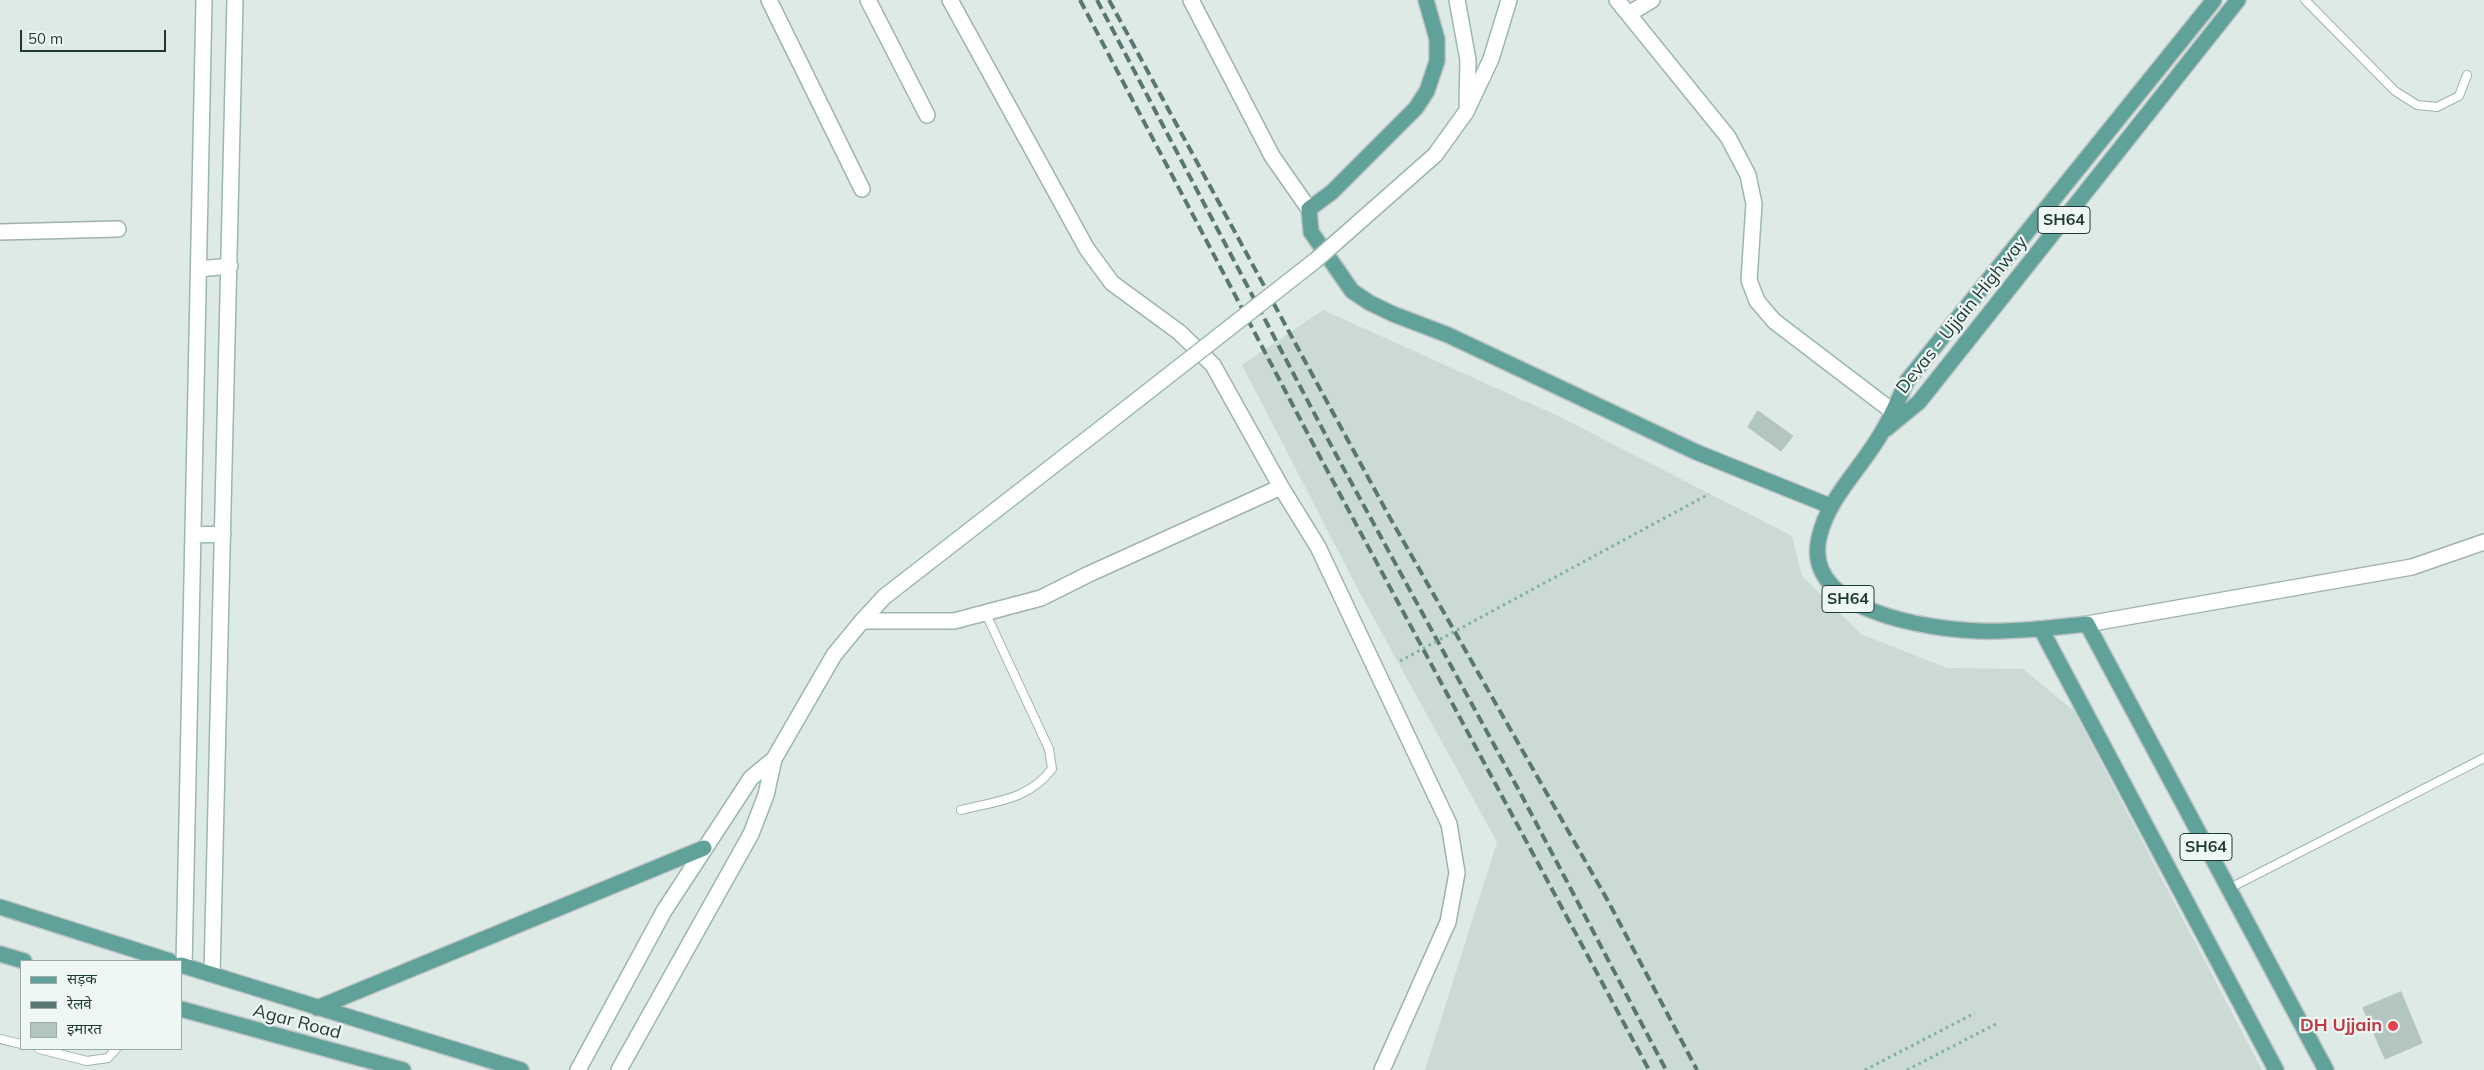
<!DOCTYPE html>
<html>
<head>
<meta charset="utf-8">
<style>
  body { margin:0 }
  #map { position:relative; width:2484px; height:1070px; overflow:hidden; background:#ddeae6; font-family:Mulish,"Noto Sans Devanagari",sans-serif }
  canvas { display:block }
  .legend { position:absolute; left:20px; top:960px; width:162px; height:90px; box-sizing:border-box; background:#eef7f3; border:1px solid #9baba7; margin:0; padding:6px 9px; list-style:none; font-size:15px; color:#1e3a36 }
  .legend li { display:flex; align-items:center; gap:10px; height:25px }
  .legend b { width:25px; border:1px solid #9baba7 }
  .scale { position:absolute; left:20px; top:30px; width:146px; height:22px; box-sizing:border-box; border:2px solid #1e3a36; border-top:0; padding-left:6px; font-size:15px; line-height:18px; white-space:nowrap; color:#1e3a36; -webkit-text-stroke:4px #eef7f3; paint-order:stroke }
</style>
</head>
<body>
<div id="map">
<canvas width="2484" height="1070"></canvas>
<ul class="legend">
<li><b style="height:6px;background:#60a199"></b>सड़क</li>
<li><b style="height:6px;background:#587672"></b>रेलवे</li>
<li><b style="height:14px;background:#b3c5bf"></b>इमारत</li>
</ul>
<div class="scale">50 m</div>
</div>
<script>
const ctx = document.querySelector('canvas').getContext('2d');
ctx.lineJoin = 'round';
function paint(path, color) {
  ctx.fillStyle = color;
  ctx.fill(path, 'evenodd');
}
function stroke(path, color, width, dash) {
  ctx.strokeStyle = color;
  ctx.lineWidth = width;
  ctx.lineCap = dash ? 'butt' : 'round';
  ctx.setLineDash(dash || []);
  ctx.stroke(path);
}
function write(font, color, halo, rows, align = 'center') {
  ctx.font = font + ' Mulish,sans-serif';
  ctx.lineWidth = 4.5;
  ctx.setLineDash([]);
  ctx.textBaseline = 'middle';
  ctx.strokeStyle = halo;
  ctx.fillStyle = color;
  for (const [text, x, y, turn = 0] of rows) {
    ctx.save();
    ctx.translate(x, y);
    ctx.rotate((+turn || 0) * Math.PI / 180);
    ctx.textAlign = isNaN(turn) ? turn : align;
    if (halo) ctx.strokeText(text, 0, 0);
    ctx.fillText(text, 0, 0);
    ctx.restore();
  }
}
const built = new Path2D(`
  M1323,310L1558,416L1792,536L1802,576L1861,634L1947,668L2023,669L2074,711L2262,1070H1425L1497,842L1361,595L1242,365Z`);
const building = new Path2D(`
  M1758,411L1793,436L1781,451L1748,427Z
  M2401,992L2422,1043L2385,1059L2363,1008Z`);
const path = new Path2D(`
  M1865,1070L1975,1013
  M1907,1070L1996,1024`);
const lane = new Path2D(`
  M2305,0L2395,91L2417,105L2437,107L2459,96L2467,75
  M961,810C997,801 1028,800 1052,769L1049,749L986,614
  M2228,889L2484,758
  M0,1039L21,1044
  M39,1049L87,1061L108,1058L116,1049`);
const street = new Path2D(`
  M769,0L862,189
  M868,0L927,115
  M950,0L1087,249L1112,283L1179,332L1213,365L1281,487L1318,547L1449,824L1457,873L1448,922L1382,1070
  M1191,0L1272,156L1309,209
  M1630,13L1652,0
  M0,232L118,229
  M862,621H954L1041,598L1089,574L1281,487
  M2087,624L2412,567L2484,542`);
const secondary = new Path2D(`
  M1457,0L1468,60L1467,105
  M1617,0L1728,137L1748,175L1754,204L1749,280L1757,301L1774,321L1900,417
  M1435,155L1466,112L1491,59L1509,0
  M199,269L230,266
  M193,535L223,534
  M184,966L204,0
  M212,974L235,0
  M578,1070L664,911L751,778L774,759
  M619,1070L751,834L766,795L774,759L834,655L862,621L884,597L1104,426`);
const primary = new Path2D(`
  M1426,0L1437,39V61L1427,91L1416,108L1332,192L1309,209L1311,232L1352,291L1370,303L1393,314L1448,335L1696,452L1830,506
  M2214,0L1907,381C1899,398 1892,416 1882,432C1862,468 1828,497 1819,538C1802,611 1928,629 1978,631C2014,632 2051,628 2087,624L2326,1070
  M1886,429L1919,402L2238,0
  M2041,629L2276,1070
  M0,907L170,961
  M0,954L24,961
  M181,965L521,1070
  M317,1008L704,848
  M181,1009L403,1070`);
const rail = new Path2D(`
  M1080,0L1320,457L1649,1070
  M1097,0L1333,449L1523,798L1666,1070
  M1109,0L1389,516L1608,901L1697,1070`);
const pathBridge = new Path2D(`
  M1400,661L1709,494`);
const secondaryBridge = new Path2D(`
  M1104,426L1316,260L1435,155`);
const markers = [
  [2393,1026,6,"#e0444e"]
];
const shields = [
  [2064,220,52],
  [1848,599,52],
  [2206,847,52]
];
const shieldNames = [
  ["SH64",2064,220],
  ["SH64",1848,599],
  ["SH64",2206,847]
];
const streetNames = [
  ["Devas - Ujjain Highway",1962,315,-51],
  ["Agar Road",297,1022,15]
];
const healthNames = [
  ["DH Ujjain",2382,1026]
];
paint(built, '#cbdad5');
paint(building, '#b3c5bf');
stroke(building, '#b0c3be', 1);
stroke(lane, '#a0b2ae', 10);
stroke(street, '#a0b2ae', 18);
stroke(secondary, '#9cb6b0', 18);
stroke(primary, '#bcc4c3', 18);
stroke(path, '#7cafa6', 3, [2.5, 4]);
stroke(lane, '#fff', 8);
stroke(street, '#fff', 15);
stroke(secondary, '#fff', 15);
stroke(primary, '#60a199', 15);
stroke(rail, '#587672', 4, [10, 5]);
stroke(secondaryBridge, '#9cb6b0', 18, []);
stroke(pathBridge, '#7cafa6', 3, [2.5, 4]);
stroke(secondaryBridge, '#fff', 15);
for (const [x, y, r, color] of markers) {
  const dot = new Path2D();
  dot.arc(x, y, r, 0, 2 * Math.PI);
  ctx.fillStyle = color;
  ctx.fill(dot);
  stroke(dot, '#eef7f3', 2);
}
for (const [x, y, w] of shields) {
  const box = new Path2D();
  box.roundRect(x - w / 2, y - 13.5, w, 27, 4);
  ctx.fillStyle = '#eef7f3';
  ctx.fill(box);
  stroke(box, '#1e3a36', 1);
}
write('bold 16px', '#1e3a36', null, shieldNames);
write('18px', '#1e3a36', '#eef7f3', streetNames);
write('bold 18px', '#be3a42', '#eef7f3', healthNames, 'right');
</script>
</body>
</html>
